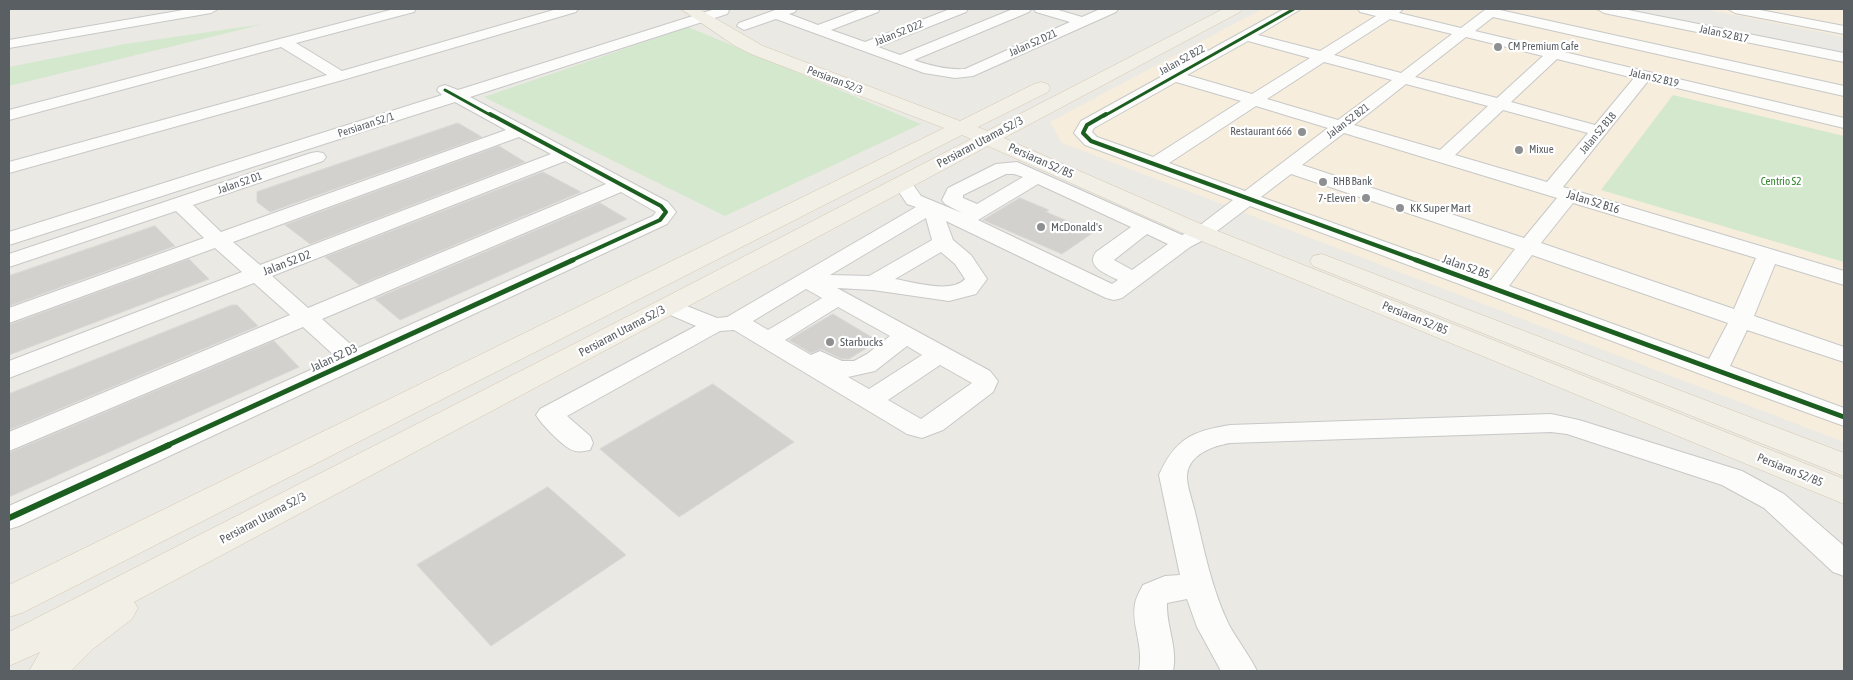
<!DOCTYPE html>
<html>
<head>
<meta charset="utf-8">
<style>
  body { margin:0 }
  #map { position:relative; width:1853px; height:680px; overflow:hidden; background:#ebe9e4; font-family:"Asap Condensed",sans-serif }
  canvas { display:block }
  .frame { position:absolute; inset:0; border:10px solid #5a5f64; pointer-events:none }
</style>
</head>
<body>
<div id="map">
<canvas width="1853" height="680"></canvas>
<div class="frame"></div>
</div>
<script>
const ctx = document.querySelector('canvas').getContext('2d');
ctx.lineJoin = 'round';
function paint(path, color) {
  ctx.fillStyle = color;
  ctx.fill(path, 'evenodd');
}
function stroke(path, color, width, dash) {
  ctx.strokeStyle = color;
  ctx.lineWidth = width;
  ctx.lineCap = dash ? 'butt' : 'round';
  ctx.setLineDash(dash || []);
  ctx.stroke(path);
}
function write(font, color, halo, rows, align = 'center') {
  ctx.font = font + ' "Asap Condensed",sans-serif';
  ctx.lineWidth = 4.5;
  ctx.setLineDash([]);
  ctx.textBaseline = 'middle';
  ctx.strokeStyle = halo;
  ctx.fillStyle = color;
  for (const [text, x, y, turn = 0] of rows) {
    ctx.save();
    ctx.translate(x, y);
    ctx.rotate((+turn || 0) * Math.PI / 180);
    ctx.textAlign = isNaN(turn) ? turn : align;
    if (halo) ctx.strokeText(text, 0, 0);
    ctx.fillText(text, 0, 0);
    ctx.restore();
  }
}
const commercial = new Path2D(`
  M1262,9H1623L1844,55V442L1062,143L1050,122Z
  M1704,9H1844V37Z`);
const green = new Path2D(`
  M264,24L9,86V67L125,44Z
  M688,27L921,124L725,216L484,97Z
  M1673,95L1844,136V262L1601,190Z`);
const building = new Path2D(`
  M458,123L482,137L270,212L257,202V192Z
  M499,146L525,162L310,244L285,225Z
  M543,172L581,192L359,285L325,257Z
  M1020,198L1049,210L1046,212L1094,232L1062,254L983,220Z
  M600,203L627,219L400,320L375,299Z
  M155,226L175,246L9,306V276Z
  M189,259L209,279L9,355V325Z
  M232,305H237L258,326L9,430V394Z
  M833,314L878,341L849,359H842L821,349L811,353L789,340Z
  M274,341L299,367L9,497V453Z
  M713,384L794,442L679,517L600,449Z
  M548,487L626,555L491,646L417,565Z`);
const minor = new Path2D(`
  M189,9H218L211,13L9,48V40Z
  M394,9H416L414,12L296,43L342,71L557,9H578L576,12L346,79L9,173V162L327,75L281,47L9,120V110Z
  M715,9H727L729,11L727,14L470,97L668,202L676,212L667,224L19,526L9,529V506L337,358L303,327L9,451V432L290,315L254,283L9,378V361L242,272L215,248L9,323V308L204,238L176,211L9,267V254L311,153L317,152L323,153L326,157L323,161L193,205L221,232L506,130L455,102L9,245V232L442,95L437,90L439,87L445,85L458,90ZM519,137L551,154L260,265L233,242ZM565,161L606,184L308,308L272,276ZM621,192L656,212L653,216L356,349L322,319Z
  M778,9H797L795,12L789,14L818,25L861,9H880L878,12L831,30L865,42L950,9H968L966,12L878,47L900,55L1013,9H1031L1029,12L914,60C931,66 947,70 965,69L1070,22L1036,12L1034,9H1055L1082,17L1100,9H1118L1116,12L973,76L955,78L924,73L776,19L744,30L737,26L739,23Z
  M1284,9H1301L1258,35L1320,51L1376,16L1360,12L1358,9H1403L1399,13L1461,28L1486,9H1501L1500,10L1844,86V96L1493,17L1475,31L1844,118V128L1648,81L1563,187L1844,271V285L1775,264L1754,316L1844,347V362L1747,330L1730,366L1844,408V426L1706,376L1250,206L1209,237L1190,247L1122,298L1114,300L1106,298L946,221L953,240L971,255L987,279L976,294L949,301L873,290L837,288L990,371L998,381L993,392L943,430L922,438L907,434L734,330L720,331L567,416L590,436L593,443L590,450C583,451 577,453 570,449C560,443 542,425 536,415L540,409L696,326L661,311L658,306L661,301L669,299L717,318L727,317L916,207L907,204L893,183L895,179L902,177L909,179L921,196L962,213L945,204L942,200L948,188L996,164L1017,162L1182,235L1195,229L1233,200L1085,145L1074,133L1081,121ZM1390,19L1452,34L1401,73L1334,55ZM1466,37L1543,56L1497,98L1415,77ZM1248,41L1310,58L1252,94L1187,75ZM1557,59L1634,78L1595,125L1511,102ZM1324,62L1392,80L1338,120L1267,99ZM1176,82L1241,101L1153,157L1097,137L1092,132L1094,128ZM1406,84L1488,106L1440,150L1354,125ZM1256,106L1328,128L1245,191L1169,163ZM1503,110L1588,133L1547,182L1455,155ZM1344,133L1544,194L1557,198L1524,238L1302,165ZM1006,174H1014L1023,177L977,204L963,198V195ZM1291,174L1515,249L1491,280L1261,197ZM1038,184L1131,227L1096,252C1085,267 1107,274 1118,280L1112,284L978,220ZM1573,203L1756,258L1734,309L1541,243ZM926,218L932,240L869,276L830,275ZM1147,234L1168,244L1132,270L1114,260ZM941,252L955,264L965,279C952,294 913,282 895,279ZM1532,255L1728,323L1709,359L1509,286ZM806,289L822,298L768,330L753,321ZM838,307L890,336L867,354L854,361H842L820,351L811,355L785,340ZM907,346L922,355L869,389L848,377L875,371ZM940,365L972,383L921,419L888,400Z
  M1597,9H1623L1844,53V62L1604,13Z
  M1728,9H1755L1844,26V34L1735,13Z
  M1551,414L1579,420L1742,471L1784,494L1844,546V576L1833,572L1764,508L1722,485L1567,434L1551,432L1230,443C1213,446 1189,454 1187,475C1186,484 1193,503 1195,512C1204,550 1212,590 1229,625C1238,641 1249,655 1257,671H1221L1197,627L1187,599L1167,603C1166,626 1178,648 1173,671H1139C1144,645 1131,625 1135,604C1136,597 1140,591 1143,585L1165,576L1180,575L1159,475C1175,439 1192,431 1230,425Z`);
const major = new Path2D(`
  M681,9H699L763,46L960,121L1034,84L1041,82L1048,84L1050,88L1048,92L978,127L987,131L1223,9H1242L1240,12L1004,138L1210,228L1844,479V504L1194,238L988,146L134,602L138,608L132,619L94,648L71,671H29L40,652L9,666V632L660,300L971,139L962,135L22,613L9,617V585L944,128L751,54L735,46Z
  M1322,254L1844,453V476L1313,266L1310,261L1313,256Z`);
const cyclewayFar3 = new Path2D(`
  M445,90L492,116
  M1104,116L1294,9`);
const cyclewayFar2 = new Path2D(`
  M490,114L661,206L666,212L660,220L570,261
  M1106,114L1087,125L1083,133L1091,141L1419,261`);
const cyclewayFar1 = new Path2D(`
  M1416,260L1844,417
  M166,446L573,260`);
const cycleway = new Path2D(`
  M9,518L169,445`);
const markers = [
  [1498,47,5,"#8d8f91"],
  [1302,132,5,"#8d8f91"],
  [1519,150,5,"#8d8f91"],
  [1323,182,5,"#8d8f91"],
  [1366,198,5,"#8d8f91"],
  [1400,208,5,"#8d8f91"],
  [1041,227,5,"#8d8f91"],
  [830,342,5,"#8d8f91"]
];
const farStreetnames = [
  ["Jalan S2 D22",899,33,-22],
  ["Jalan S2 B17",1724,34,12],
  ["Jalan S2 D21",1033,43,-24],
  ["Jalan S2 B22",1182,60,-29],
  ["Jalan S2 B19",1654,78,13],
  ["Persiaran S2/3",835,80,21],
  ["Jalan S2 B21",1348,121,-37],
  ["Persiaran S2/1",366,125,-18],
  ["Jalan S2 B18",1598,133,-50],
  ["Jalan S2 D1",240,183,-19]
];
const farPoinames = [
  ["CM Premium Cafe",1508,47],
  ["Restaurant 666",1292,132,"right"],
  ["Mixue",1529,150],
  ["RHB Bank",1333,182]
];
const farParknames = [
  ["Centrio S2",1781,182]
];
const streetNames = [
  ["Persiaran Utama S2/3",980,142,-28],
  ["Persiaran S2/B5",1041,161,24],
  ["Jalan S2 B16",1593,202,17],
  ["Jalan S2 D2",287,263,-21],
  ["Jalan S2 B5",1466,267,20],
  ["Persiaran S2/B5",1415,318,22],
  ["Persiaran Utama S2/3",622,331,-28],
  ["Jalan S2 D3",334,358,-25],
  ["Persiaran S2/B5",1790,470,22],
  ["Persiaran Utama S2/3",263,518,-28]
];
const poiNames = [
  ["7-Eleven",1356,198,"right"],
  ["KK Super Mart",1410,208],
  ["McDonald's",1051,227],
  ["Starbucks",840,342]
];
paint(commercial, '#f6eddc');
paint(green, '#d4e8ce');
paint(building, '#d2d1ce');
stroke(building, '#dad8d4', 1);
stroke(minor, '#c7c8c7', 2);
stroke(major, '#d4c6b0', 1);
paint(minor, '#fcfcfb');
paint(major, '#f2efe7');
stroke(cyclewayFar3, '#1b5e20', 3);
stroke(cyclewayFar2, '#1b5e20', 4);
stroke(cyclewayFar1, '#1b5e20', 5);
stroke(cycleway, '#1b5e20', 6);
for (const [x, y, r, color] of markers) {
  const dot = new Path2D();
  dot.arc(x, y, r, 0, 2 * Math.PI);
  ctx.fillStyle = color;
  ctx.fill(dot);
  stroke(dot, '#fff', 2);
}
write('11px', '#5a5f64', '#fff', farStreetnames);
write('11px', '#5a5f64', '#fff', farPoinames, 'left');
write('11px', '#34862e', '#fff', farParknames);
write('12px', '#5a5f64', '#fff', streetNames);
write('12px', '#5a5f64', '#fff', poiNames, 'left');
</script>
</body>
</html>
